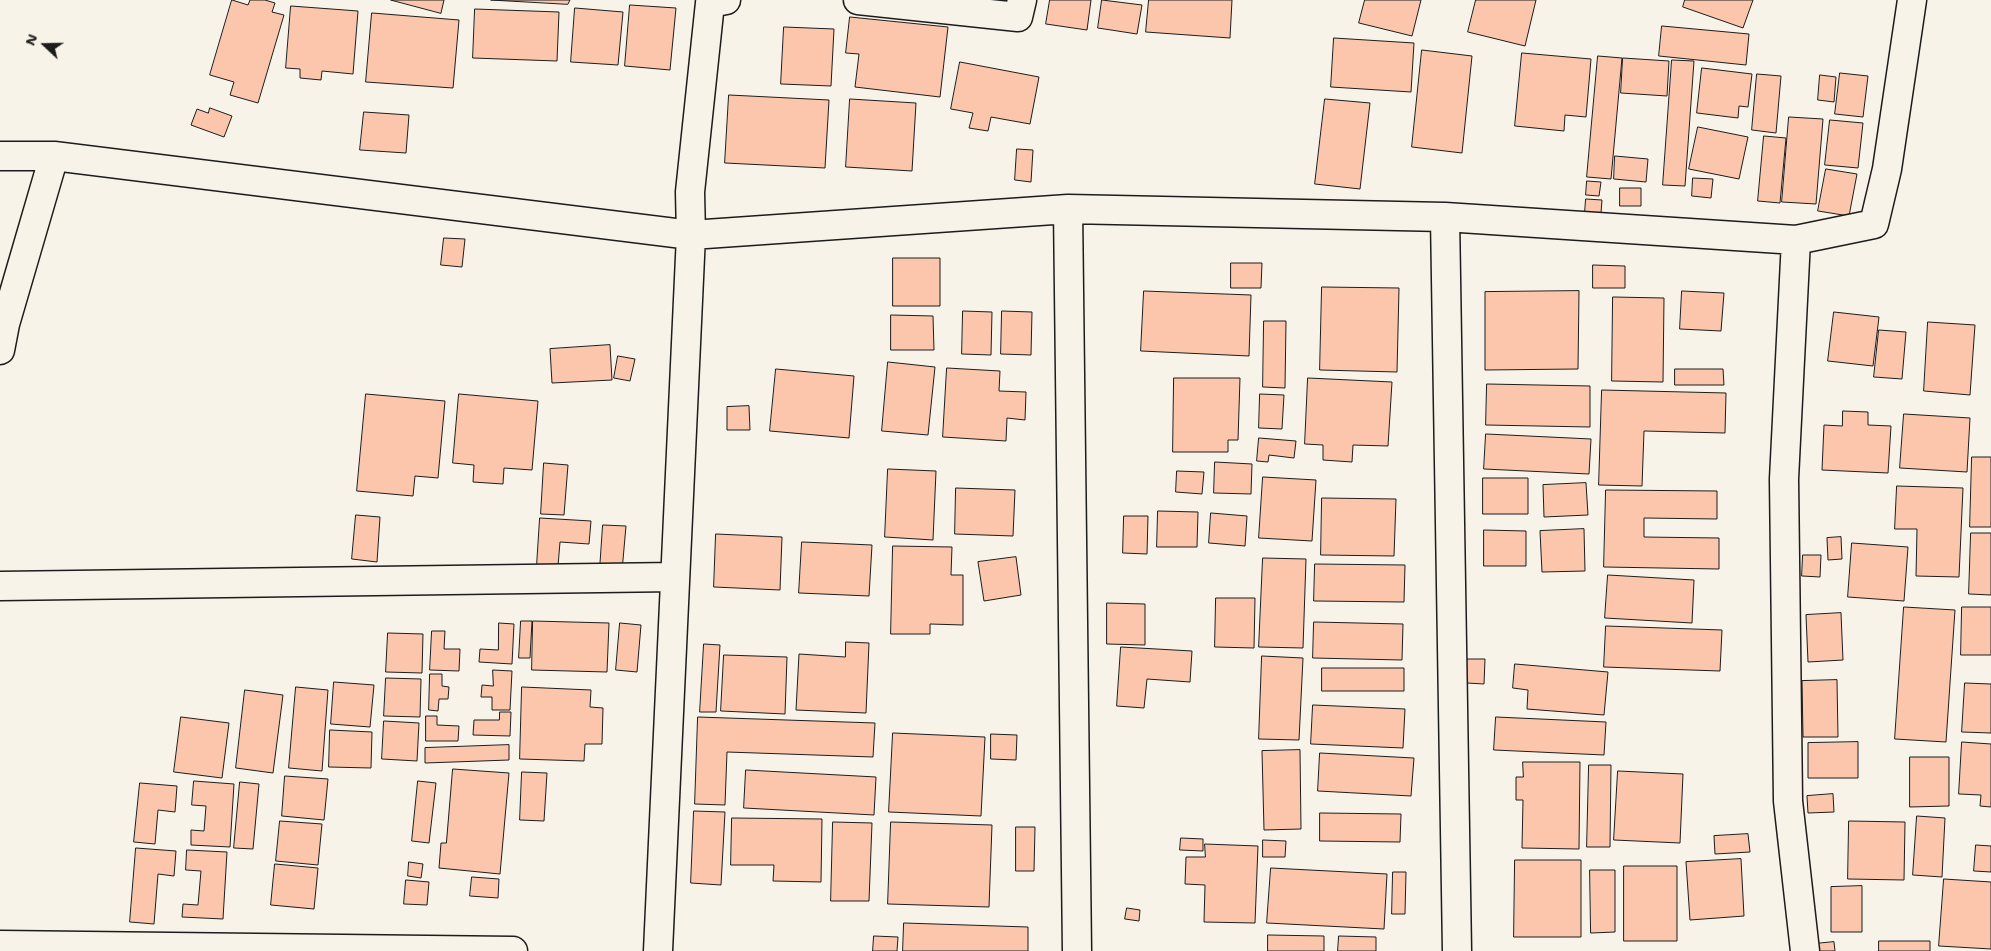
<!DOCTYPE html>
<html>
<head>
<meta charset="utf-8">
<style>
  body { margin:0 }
  #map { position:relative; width:1991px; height:951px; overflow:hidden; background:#f7f3e8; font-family:"Shantell Sans",sans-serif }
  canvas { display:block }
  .north { position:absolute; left:20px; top:20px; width:50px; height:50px; -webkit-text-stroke:4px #f7f3e8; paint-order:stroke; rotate:291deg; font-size:14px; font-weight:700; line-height:20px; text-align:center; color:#1c1c1c }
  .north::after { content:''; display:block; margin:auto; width:18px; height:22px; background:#1c1c1c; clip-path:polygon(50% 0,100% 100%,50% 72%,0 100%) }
</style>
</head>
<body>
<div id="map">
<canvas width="1991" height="951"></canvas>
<div class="north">N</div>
</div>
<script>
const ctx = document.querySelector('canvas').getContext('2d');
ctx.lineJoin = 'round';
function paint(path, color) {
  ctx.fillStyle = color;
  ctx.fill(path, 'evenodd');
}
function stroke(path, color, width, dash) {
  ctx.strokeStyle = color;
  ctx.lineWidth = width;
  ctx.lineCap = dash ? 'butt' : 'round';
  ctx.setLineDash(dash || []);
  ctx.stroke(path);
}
const building = new Path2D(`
  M232,0L248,5L250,0H265L275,3L272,12L284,15L258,103L230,95L234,82L210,75Z
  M391,0H444L441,13Z
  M491,0H570L568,4Z
  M1050,0H1091L1087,30L1046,24Z
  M1102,0L1142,5L1137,34L1098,28Z
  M1149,0H1232L1230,38L1146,32Z
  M1365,0H1421L1412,36L1359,23Z
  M1476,0H1536L1525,46L1468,32Z
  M1685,0H1753L1743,28L1683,7Z
  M630,5L676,8L670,70L625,66Z
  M291,6L358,11L353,74L322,71L321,80L300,78V69L286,68Z
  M575,8L623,12L618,65L571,62Z
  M475,9L559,12L557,61L473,58Z
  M372,13L459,20L453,88L366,82Z
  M850,17L948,27L940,97L855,87L859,54L846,53Z
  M1662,26L1749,34L1746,65L1659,56Z
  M784,27L834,29L831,86L781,84Z
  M1334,38L1414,43L1411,92L1331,87Z
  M1422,50L1472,56L1462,153L1412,147Z
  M1522,53L1591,59L1586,117L1565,115L1564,131L1515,126Z
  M1598,56L1622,58L1611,179L1587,177Z
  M1623,58L1669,61L1667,96L1621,93Z
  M1672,60L1694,61L1685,186L1663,185Z
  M960,62L1039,77L1030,124L991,117L988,131L969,128L973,113L951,109Z
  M1702,68L1752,74L1748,107L1739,106L1738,118L1697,113Z
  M1840,73L1868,76L1863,117L1835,114Z
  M1757,74L1781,76L1776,133L1752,130Z
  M1820,75L1836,77L1834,102L1818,100Z
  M729,95L829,100L825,168L725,163Z
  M850,99L916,103L912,171L846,167Z
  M1325,99L1370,103L1360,189L1315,184Z
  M210,108L232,116L224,137L191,125L197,109L208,113Z
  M364,112L409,115L406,153L360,150Z
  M1789,117L1823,119L1816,204L1782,202Z
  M1830,120L1863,123L1858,168L1825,165Z
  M1698,127L1748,137L1739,179L1689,169Z
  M1764,136L1786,138L1780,203L1758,201Z
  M1017,149L1033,150L1031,182L1015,180Z
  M1615,156L1648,159L1646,182L1614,179Z
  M1826,169L1857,174L1849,216L1818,211Z
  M1693,178L1713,179L1711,198L1692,196Z
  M1587,181L1601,182L1599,196L1586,195Z
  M1620,188H1641V206H1620Z
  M1586,199L1602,200L1601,213L1585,212Z
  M444,238L465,239L462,267L441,265Z
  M893,258H940V306H893Z
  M1231,263H1262L1261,288H1231Z
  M1593,265L1625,266V288H1593Z
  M1322,287L1399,288L1397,372L1320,370Z
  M1144,291L1251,295L1249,356L1141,351Z
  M1579,291L1578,369L1485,370V292Z
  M1682,291L1724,293L1721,331L1680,329Z
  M1613,297L1664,298L1663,382L1612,381Z
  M963,311L992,312L991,355L962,354Z
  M1002,311L1032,312L1031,355L1001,354Z
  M1834,312L1879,317L1873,366L1828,361Z
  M891,315L933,316L934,350H891Z
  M1264,321H1286L1285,388L1263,387Z
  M1928,322L1975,325L1970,395L1924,391Z
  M1879,330L1906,332L1902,379L1874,377Z
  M610,345L612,380L552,383L550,349Z
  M618,356L635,359L630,381L614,378Z
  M888,362L935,367L928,435L882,431Z
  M947,368L1000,371L999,391L1026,392L1025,420L1007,418L1006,441L943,437Z
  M776,369L854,376L849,438L770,431Z
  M1675,369H1723L1724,385H1675Z
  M1174,378H1240L1238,440H1228V452H1173Z
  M1308,378L1392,382L1388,446L1353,445L1352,462L1323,460V445L1305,444Z
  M1487,384L1590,386V427L1486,425Z
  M1602,390L1726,393L1725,433L1644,431L1642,486L1599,485Z
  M366,394L445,401L438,478L415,476L413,496L357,491Z
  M459,394L538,401L532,470L504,468L503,484L473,482L474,465L453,463Z
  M1260,394L1284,395L1282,429L1259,428Z
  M749,406L750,430H727V407Z
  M1843,411L1868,412V425L1891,426L1888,473L1822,470L1824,425L1842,426Z
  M1904,414L1970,418L1967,472L1900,468Z
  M1486,434L1591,439L1589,474L1484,469Z
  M1259,438L1296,441L1294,458L1269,455L1268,462L1257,461Z
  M1972,457H1991V527H1970Z
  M1215,462L1252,464L1251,494L1214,493Z
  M544,463L568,465L564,515L541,514Z
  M888,469L936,471L933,540L885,537Z
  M1177,471L1204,472L1202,494L1176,492Z
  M1263,477L1316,480L1312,541L1259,538Z
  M1483,478H1528V514H1483Z
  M1586,483L1588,515L1544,517L1543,485Z
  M1897,486L1963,488L1959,577L1916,576L1917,529H1895Z
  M956,488L1015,490L1013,536L955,534Z
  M1606,490L1717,491V519L1644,518V537L1719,538V569L1604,567Z
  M1322,498L1396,499L1394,556L1321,555Z
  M1158,511L1198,512L1197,547H1157Z
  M1211,513L1247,516L1245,546L1209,543Z
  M356,515L380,517L377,562L352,559Z
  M1124,516H1148L1147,554L1123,553Z
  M540,518L591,521L589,544L560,542L558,566L537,565Z
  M603,525L626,526L622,571L600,569Z
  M1584,529L1585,571L1542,572L1540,531Z
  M1484,530L1526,531V566H1484Z
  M1971,533H1991V595L1969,594Z
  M716,534L782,537L780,590L714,587Z
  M1841,537L1842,559L1828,560L1827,538Z
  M802,542L872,545L869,596L799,593Z
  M1852,543L1908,547L1904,601L1848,597Z
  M893,546L952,547L951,575H963V625L930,624V634H891Z
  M1803,555H1821L1820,577L1802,576Z
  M1016,557L1021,595L984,601L978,562Z
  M1263,558L1306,559L1303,648L1259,647Z
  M1315,564L1405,565L1404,602L1314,601Z
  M1608,575L1694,580L1692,623L1605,618Z
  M1216,598H1255L1254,648L1215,647Z
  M1107,603L1145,604V645L1107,644Z
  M1904,607L1955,610L1946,742L1895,739Z
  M1962,607H1991V655H1961Z
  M1841,613L1843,660L1808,662L1806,615Z
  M521,621H532L530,658H519Z
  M533,621L609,623L607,672L532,670Z
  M1314,622L1403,624L1402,660L1313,658Z
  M499,623L514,624L512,664L479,662L480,649L498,650Z
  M620,623L641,625L637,672L616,670Z
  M1606,626L1722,630L1720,671L1604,667Z
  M432,631H445L444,649H460L459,671L430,670Z
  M388,633L423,634L422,673L386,672Z
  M846,642L869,643L866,713L796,710L799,654L845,657Z
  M704,644L720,645L716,712H700Z
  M1121,647L1192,651L1190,682L1147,679L1144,708L1117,706Z
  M724,655L787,657L785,714L721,711Z
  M1262,656L1303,658L1299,740L1259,739Z
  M1467,659H1485L1484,684L1467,683Z
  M1515,664L1608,672L1604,715L1527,709L1528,690L1513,688Z
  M1322,668H1404V691H1322Z
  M493,670L512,671L510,710H492V697H481L482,685L493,686Z
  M430,674H442V686L449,687L448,699H439L438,711L429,710Z
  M386,678L421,679L420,717L384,716Z
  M1837,680L1838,737H1803L1802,681Z
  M334,682L374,685L370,727L331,724Z
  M1965,683L1991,684V733L1962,732Z
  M296,687L328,690L322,771L289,768Z
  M522,687L591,690L590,707L603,708L602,744H585L584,761L520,759Z
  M245,690L283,695L273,773L236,768Z
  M1313,705L1405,709L1403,748L1311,744Z
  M500,712H511L510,736L473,735L474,720H499Z
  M426,716H437V725L459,726L458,741H426Z
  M181,717L229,723L222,778L174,772Z
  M698,717L875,723L873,757L727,752L725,805L695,804Z
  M1496,717L1606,722L1604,755L1494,750Z
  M384,721L419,723L417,761L382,759Z
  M330,730L372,732L371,768L329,767Z
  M893,733L985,737L981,816L889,812Z
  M991,734L1017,735L1016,760L991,759Z
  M1858,742V778H1808V743Z
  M1962,742L1991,744V807L1980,806L1981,795L1959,794Z
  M509,745V760L425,763V748Z
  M1300,750L1301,829L1264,830L1262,751Z
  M1320,753L1414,758L1411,796L1318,791Z
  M1910,757H1949V806L1910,807Z
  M1523,762H1580L1579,849L1522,848L1523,800H1516V777H1523Z
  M1589,765H1611L1610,847H1587Z
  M453,769L509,773L500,874L439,868L441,843H446Z
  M746,770L876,777L874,815L744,808Z
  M1618,771L1683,774L1680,843L1614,840Z
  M522,772L547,773L544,821L520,820Z
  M285,776L328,779L324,820L282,816Z
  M194,781L234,784L230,847L191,845V830L204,831L206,806L192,805Z
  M418,781L436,783L429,843L412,841Z
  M240,782L259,784L253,849L234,848Z
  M140,783L177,786L175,812L158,810L155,844L134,842Z
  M1833,794L1834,812L1808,813L1807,796Z
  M694,811L725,812L721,885L691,883Z
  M1320,813L1401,814L1400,842L1320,841Z
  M1917,816L1945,818L1942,877L1913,875Z
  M732,818L822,819L821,882L773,881L774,865H731Z
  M280,821L322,824L318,865L276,861Z
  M1849,821L1905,822L1904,880L1848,879Z
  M833,822L872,823L869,901H831Z
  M891,822L992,825L989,907L888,904Z
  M1016,827H1035L1034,871H1016Z
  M1748,834L1750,852L1715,854L1714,836Z
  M1181,838L1203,839V851L1180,850Z
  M1263,840L1286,841L1285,857H1263Z
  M1205,844L1258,846L1255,923L1204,922L1205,885L1185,884L1186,857H1205Z
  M1976,845L1991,846V872L1974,871Z
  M136,848L176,851L174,876L158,874L154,924L130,922Z
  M187,850L227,852L223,919L182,917L183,904L198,905L201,871L186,870Z
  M1741,859L1744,916L1690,920L1686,862Z
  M1515,860H1581V937H1514Z
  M409,862L423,864L421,878L408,876Z
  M275,864L318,868L314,909L271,905Z
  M1624,866H1677V941H1624Z
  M1271,868L1387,874L1384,929L1267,923Z
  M1590,870H1615V932L1591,933Z
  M1393,872H1406L1405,914H1392Z
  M472,877L499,879L498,898L470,896Z
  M1944,879L1991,882V949L1939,946Z
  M406,880L429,882L427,905L404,904Z
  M1862,886V932H1831V887Z
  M1127,908L1140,910L1139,921L1125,919Z
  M904,923L1028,927V951H903Z
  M1268,935L1324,936V951H1268Z
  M874,936L898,937L897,951H873Z
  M1339,936L1376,937V951H1338Z
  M1879,941H1930V951H1879Z
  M1834,942L1835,951H1815L1814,944Z`);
const minor = new Path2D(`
  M858,0L1018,17L1022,0
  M0,156H54L691,235L1068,209L1445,217L1796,240
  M1068,209L1077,951
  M1445,217L1457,951
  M0,350L5,324L54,156
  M0,586L675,577
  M0,945L513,951
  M658,951L691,235L690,192L710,3L726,0
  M1805,951L1788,801L1784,479L1796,240L1874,224L1887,169L1912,0`);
paint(building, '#fbc6ac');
stroke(building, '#1c1c1c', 1);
stroke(minor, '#1c1c1c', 31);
stroke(minor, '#f7f3e8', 28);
</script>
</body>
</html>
